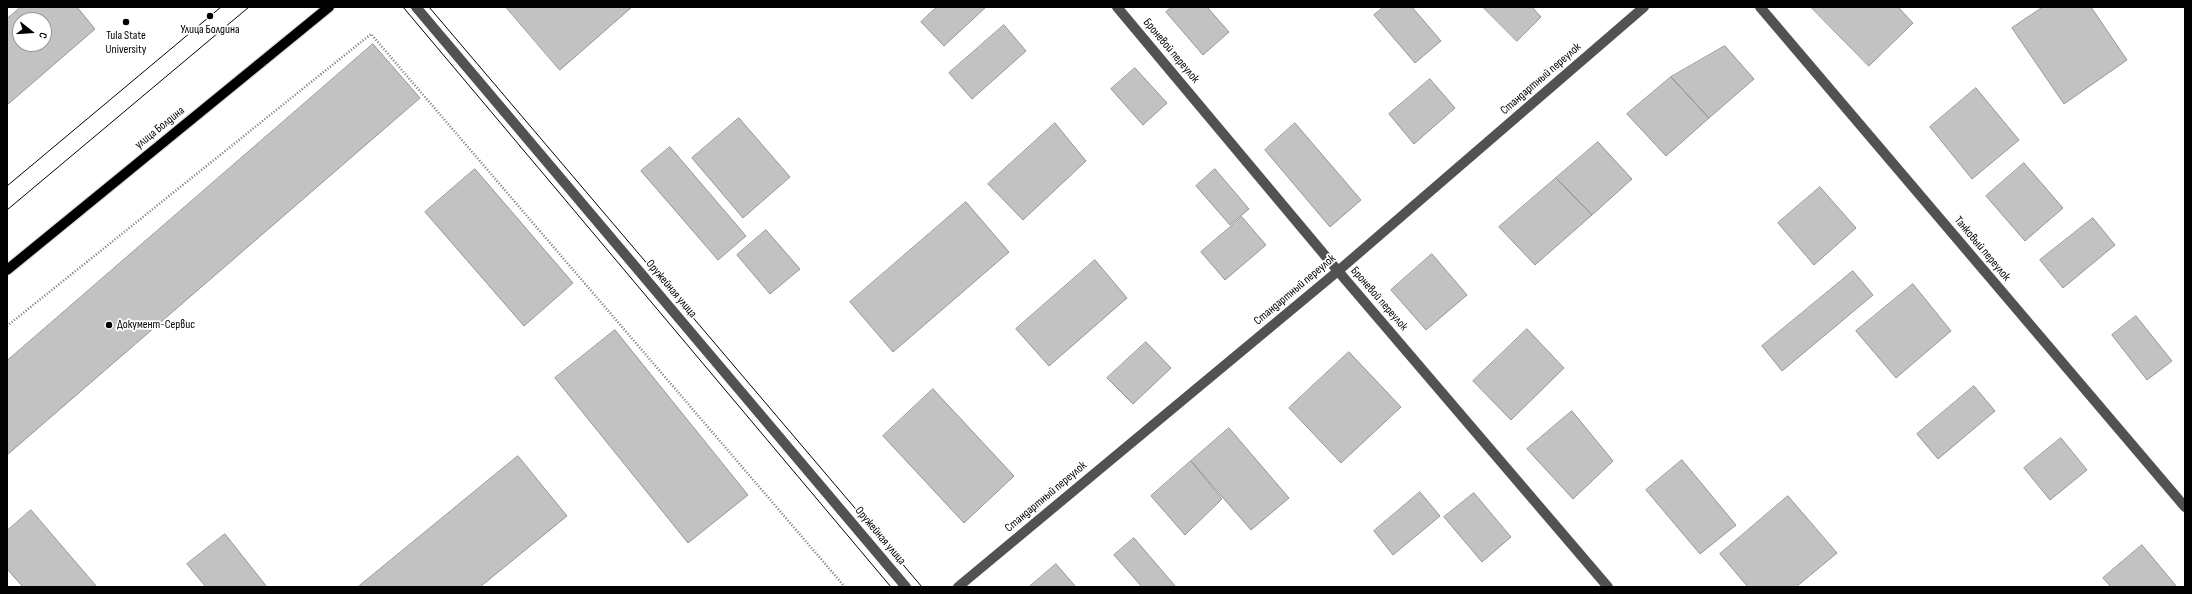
<!DOCTYPE html>
<html>
<head>
<meta charset="utf-8">
<style>
  body { margin:0 }
  #map { position:relative; width:2192px; height:594px; overflow:hidden; background:#fff; font-family:"Sofia Sans Condensed",sans-serif }
  canvas { display:block }
  .frame { position:absolute; inset:0; border:8px solid #000; pointer-events:none }
  .north { position:absolute; left:12px; top:12px; width:40px; height:40px; box-sizing:border-box; background:#fff; border:1px solid #999; border-radius:50%; rotate:107deg; font-size:11px; font-weight:700; line-height:16px; text-align:center; color:#000 }
  .north::after { content:''; display:block; margin:auto; width:14px; height:18px; background:#000; clip-path:polygon(50% 0,100% 100%,50% 72%,0 100%) }
</style>
</head>
<body>
<div id="map">
<canvas width="2192" height="594"></canvas>
<div class="frame"></div>
<div class="north">С</div>
</div>
<script>
const ctx = document.querySelector('canvas').getContext('2d');
ctx.lineJoin = 'round';
function paint(path, color) {
  ctx.fillStyle = color;
  ctx.fill(path, 'evenodd');
}
function stroke(path, color, width, dash) {
  ctx.strokeStyle = color;
  ctx.lineWidth = width;
  ctx.lineCap = dash ? 'butt' : 'round';
  ctx.setLineDash(dash || []);
  ctx.stroke(path);
}
function write(font, color, halo, rows, align = 'center') {
  ctx.font = font + ' "Sofia Sans Condensed",sans-serif';
  ctx.lineWidth = 3.5;
  ctx.setLineDash([]);
  ctx.textBaseline = 'middle';
  ctx.strokeStyle = halo;
  ctx.fillStyle = color;
  for (const [text, x, y, turn = 0] of rows) {
    ctx.save();
    ctx.translate(x, y);
    ctx.rotate((+turn || 0) * Math.PI / 180);
    ctx.textAlign = isNaN(turn) ? turn : align;
    if (halo) ctx.strokeText(text, 0, 0);
    ctx.fillText(text, 0, 0);
    ctx.restore();
  }
}
const building = new Path2D(`
  M21,7H77L95,29L7,105V19ZM20,20H44V44H20Z
  M506,7H632L560,70Z
  M937,7H986L944,46L921,22Z
  M1172,7H1207L1229,32L1203,55L1166,12Z
  M1384,7H1412L1441,41L1415,63L1374,15Z
  M1483,7H1532L1541,17L1517,41Z
  M1811,7H1898L1913,23L1869,66Z
  M2043,7H2091L2127,60L2064,104L2012,28Z
  M1004,25L1026,51L972,99L949,73Z
  M373,44L420,98L7,455V361Z
  M1725,46L1754,79L1709,118L1671,77Z
  M1135,68L1167,103L1143,125L1111,89Z
  M1671,77L1709,118L1666,156L1627,114Z
  M1430,79L1455,108L1414,144L1389,114Z
  M1976,88L2019,140L1972,179L1930,127Z
  M739,118L790,177L743,218L692,158Z
  M1055,123L1086,161L1023,220L988,184Z
  M1295,123L1361,200L1330,227L1265,150Z
  M1598,142L1632,179L1592,215L1556,178Z
  M670,147L746,236L718,260L641,171Z
  M2024,163L2063,208L2025,241L1986,196Z
  M475,169L573,283L524,326L425,212Z
  M1215,169L1249,209L1230,225L1196,186Z
  M1556,178L1592,215L1535,265L1499,227Z
  M1820,187L1856,228L1814,265L1778,223Z
  M966,202L1009,252L893,352L850,302Z
  M1242,217L1266,245L1225,280L1201,252Z
  M2093,218L2115,245L2063,288L2040,260Z
  M766,230L800,269L770,294L737,255Z
  M1432,254L1467,295L1426,330L1391,290Z
  M1095,260L1127,298L1049,366L1016,329Z
  M1853,271L1873,295L1782,371L1762,346Z
  M1913,284L1951,331L1896,378L1856,331Z
  M2136,316L2172,361L2147,380L2112,335Z
  M1527,329L1564,368L1511,420L1473,381Z
  M615,330L748,495L688,543L555,378Z
  M1146,342L1171,368L1133,404L1107,378Z
  M1349,352L1401,407L1341,463L1289,408Z
  M1974,386L1995,411L1938,459L1917,434Z
  M933,389L1014,476L964,523L883,436Z
  M1572,411L1613,461L1573,499L1527,449Z
  M1229,428L1289,498L1251,530L1191,461Z
  M2061,438L2087,470L2050,500L2024,468Z
  M518,456L567,516L480,587H358Z
  M1682,460L1736,525L1700,554L1646,490Z
  M1191,461L1222,499L1185,535L1151,496Z
  M1420,492L1440,516L1393,555L1374,531Z
  M1474,493L1511,537L1482,562L1444,517Z
  M1788,496L1837,553L1796,587H1748L1720,554Z
  M31,510L97,587H23L7,569V531Z
  M225,534L267,587H206L187,564Z
  M1134,538L1176,587H1142L1114,555Z
  M2142,545L2177,587H2111L2103,578Z
  M1056,564L1076,587H1029Z`);
const path = new Path2D(`
  M7,326L371,34L845,587`);
const minor = new Path2D(`
  M416,7L906,587
  M1117,7L1338,271L1608,587
  M1760,7L2185,507
  M958,587L1338,271L1644,7`);
const major = new Path2D(`
  M7,270L329,7`);
const tram = new Path2D(`
  M403,7L891,587
  M429,7L922,587
  M7,186L221,7
  M7,210L249,7`);
const markers = [
  [210,16,4,"#000"],
  [126,22,4,"#000"],
  [109,325,4,"#000"]
];
const poiNames = [
  ["Улица Болдина",210,30],
  ["Tula State",126,36],
  ["University",126,50],
  ["Документ-Сервис",117,325,"left"]
];
const streetNames = [
  ["Броневой переулок",1171,51,50],
  ["Стандартный переулок",1541,79,-41],
  ["улица Болдина",160,128,-39],
  ["Танковый переулок",1982,249,50],
  ["Оружейная улица",671,289,50],
  ["Стандартный переулок",1295,290,-40],
  ["Броневой переулок",1379,299,49],
  ["Стандартный переулок",1046,497,-40],
  ["Оружейная улица",880,536,50]
];
paint(building, '#c2c2c2');
stroke(building, '#969696', 1);
stroke(major, '#dbdbdb', 12);
stroke(path, '#747474', 2.5, [1, 2]);
stroke(minor, '#525252', 10);
stroke(major, '#000', 10);
stroke(tram, '#000', 1);
for (const [x, y, r, color] of markers) {
  const dot = new Path2D();
  dot.arc(x, y, r, 0, 2 * Math.PI);
  ctx.fillStyle = color;
  ctx.fill(dot);
  stroke(dot, '#fff', 1.5);
}
write('12px', '#000', '#fff', poiNames);
write('12px', '#000', '#fff', streetNames);
</script>
</body>
</html>
